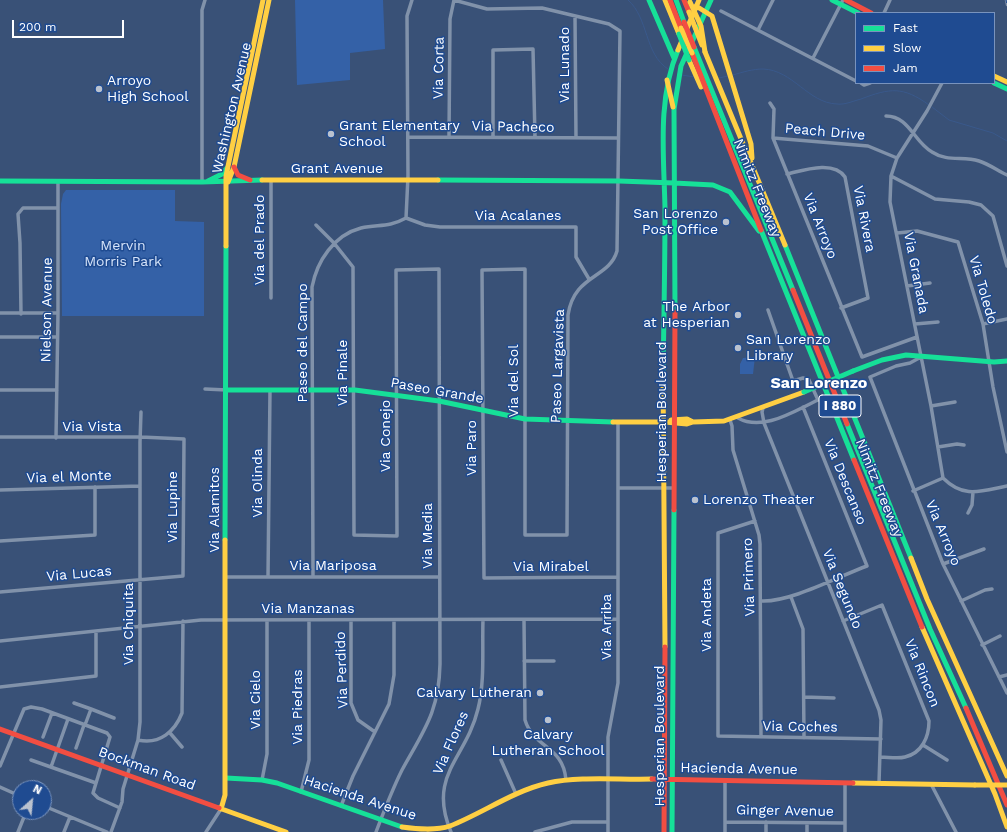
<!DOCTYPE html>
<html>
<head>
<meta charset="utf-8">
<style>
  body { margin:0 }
  #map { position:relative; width:1007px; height:832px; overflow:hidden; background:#395177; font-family:"Work Sans",sans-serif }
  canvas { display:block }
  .legend { position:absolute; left:855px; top:12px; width:140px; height:72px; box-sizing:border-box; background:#1f4b91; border:1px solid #7993bd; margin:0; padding:5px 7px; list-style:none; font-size:12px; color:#fff }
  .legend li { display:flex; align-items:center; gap:8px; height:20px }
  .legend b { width:20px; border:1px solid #7993bd }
  .north { position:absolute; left:12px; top:780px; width:40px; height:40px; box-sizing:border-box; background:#1f4b91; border:1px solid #7993bd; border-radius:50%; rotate:27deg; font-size:11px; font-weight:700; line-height:16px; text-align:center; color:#fff }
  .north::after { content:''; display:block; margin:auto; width:14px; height:18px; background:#bac2cf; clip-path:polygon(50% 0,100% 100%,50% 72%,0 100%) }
  .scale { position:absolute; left:12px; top:20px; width:112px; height:18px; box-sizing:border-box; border:2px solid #fff; border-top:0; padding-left:5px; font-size:12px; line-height:14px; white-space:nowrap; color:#fff; -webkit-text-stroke:3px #1f4b91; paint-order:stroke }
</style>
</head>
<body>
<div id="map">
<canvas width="1007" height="832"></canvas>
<ul class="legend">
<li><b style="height:5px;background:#16e098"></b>Fast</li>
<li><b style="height:5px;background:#ffcf43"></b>Slow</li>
<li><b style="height:5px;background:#f24e42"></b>Jam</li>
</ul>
<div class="north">N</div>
<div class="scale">200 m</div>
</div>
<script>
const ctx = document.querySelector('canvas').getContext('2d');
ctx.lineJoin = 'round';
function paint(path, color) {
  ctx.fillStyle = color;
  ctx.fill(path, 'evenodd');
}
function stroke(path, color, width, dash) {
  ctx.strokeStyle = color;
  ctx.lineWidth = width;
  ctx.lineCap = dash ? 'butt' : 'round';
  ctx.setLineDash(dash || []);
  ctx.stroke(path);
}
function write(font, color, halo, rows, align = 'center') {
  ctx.font = font + ' "Work Sans",sans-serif';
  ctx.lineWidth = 3;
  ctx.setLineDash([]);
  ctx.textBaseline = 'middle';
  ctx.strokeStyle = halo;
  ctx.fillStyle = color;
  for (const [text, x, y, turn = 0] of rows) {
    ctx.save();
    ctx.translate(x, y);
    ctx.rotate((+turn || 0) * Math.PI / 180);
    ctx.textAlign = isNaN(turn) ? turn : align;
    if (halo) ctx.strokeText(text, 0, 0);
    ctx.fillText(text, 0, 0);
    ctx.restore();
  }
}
const green = new Path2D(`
  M295,0H383L385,49L350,53V80L297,85Z
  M66,190H175V221L204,222V316H62L61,204L63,194Z
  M755,357L753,374H740V364L743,358Z`);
const stream = new Path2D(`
  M628,0C649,18 644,54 668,69
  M682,75L694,77
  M733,75C743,72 753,69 763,69C793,70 808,103 837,104C845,105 853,101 861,99C890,88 903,86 929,105
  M719,78L728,76
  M932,107L949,120L993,133L1007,141`);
const street = new Path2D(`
  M454,0L487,9L542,8L609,24L620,31L617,251C609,279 574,274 568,315L567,535H525V269L482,270L484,578L618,577
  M721,11L856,81
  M884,13L890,0
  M575,16L576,138
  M758,30L773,0
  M813,58L843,0
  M861,83L864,85L870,83
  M942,83L927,111L897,158L891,176L890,202L931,406L943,478
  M770,103L774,109L773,138L862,357L917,337
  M886,116C909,116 914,142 932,152C947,162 963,156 979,161C989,164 998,171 1007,175
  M449,136L450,19L454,0
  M408,137L618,138
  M493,137V50L533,49L535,138
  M773,138L868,146L897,158
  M787,174C804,170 834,160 845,177L868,298L841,308
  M891,176L935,199L969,202L981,205L993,216L1007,266
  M202,182V10L205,0
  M406,218L425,225L440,227H576V257L589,279
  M406,218L408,176L407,16L412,0
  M316,225L334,243L353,267L354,535L397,536L396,270L439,269L440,664C439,712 424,730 402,770C392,790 384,811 376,832
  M897,233L917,231L958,242L983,324L993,387L1007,452
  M907,286L930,283
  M271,298V181
  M0,313H58
  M21,314L20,243L18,214L23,208H58
  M915,324L938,322
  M983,324L1007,319
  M0,337H57
  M921,357L910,363L896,366L870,377L943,564L1007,693
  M205,389L227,390
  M0,390H57
  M931,406L955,402
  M763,408L762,412L764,423L879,710L881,720L879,783
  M738,418C763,432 794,411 818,400L809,380L803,378L793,381L768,310
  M730,420L732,426L733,450L759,535L760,544L761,737
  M0,437H141L184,439L183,576L0,592
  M56,438L58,313V182
  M938,447L957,444L964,445
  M619,488H674
  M0,490L140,486
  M913,491L943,478C964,499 981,491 1007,486
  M968,513L972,505L973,492
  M755,521L718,533V736L881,739
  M0,541L95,535V487
  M943,564L984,549
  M227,577H439
  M268,577L270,390
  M313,577L312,287C317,261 334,235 361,228C379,224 388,228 406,218
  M791,597L803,629L804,738
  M762,601C791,602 837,577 867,566L803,407
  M961,601L985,590L992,589
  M351,620V703L358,720L375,732
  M524,620L525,720C534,749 563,745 566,780
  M843,621L882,605L929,721C929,737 922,753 905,757C898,759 888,757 880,757
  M0,641L201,620L618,619
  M982,645L1000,636
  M524,661H554
  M999,677L1007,675
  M0,687L96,676V631
  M804,697L834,698
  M74,703L91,709
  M85,725L91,709L114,718
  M170,733L182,747
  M43,737L52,713
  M138,740C160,745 175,731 182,713L183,621
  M923,745L947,760
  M76,748L84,725
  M31,760L96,783
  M501,760L516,794
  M0,766L24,709L31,707L42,709L107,733L110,737L93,793L98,798L120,808
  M51,767L68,719
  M262,780L267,754V620
  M845,783V832
  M931,784L956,832
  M0,787L20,796
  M301,792L309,760V620
  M44,806L107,832
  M341,806L353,776L389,704L394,675V620
  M725,822L845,823
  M18,832L26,812
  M64,832L70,817
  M111,832L122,802L123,789L138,740L140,722V442L141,412
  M206,832L221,809
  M451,832C427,775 466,759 478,709C485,682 482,648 483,620
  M535,832L572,822H608
  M608,832V737L618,683V422
  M725,832V781
  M766,832V822
  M807,832V823`);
const fast = new Path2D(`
  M649,0L674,58
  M676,0L684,22
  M832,0L858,13
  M694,47L793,290
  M994,83L1007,89
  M438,180L619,181L674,183
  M0,181L202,182L262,180
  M208,181L222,174L227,168
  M674,183L713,185L730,192L759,231
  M761,230L854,460
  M785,245L911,558
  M675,312L674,109L681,66L711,0
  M853,371L882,360L906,355L994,362L1007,361
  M663,373C664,318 665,263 665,209C664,156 657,99 678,50
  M227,390H355L439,401L525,419L613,422
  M847,424L930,629L966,708
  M225,540L226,246
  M226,778L262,780L277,783L402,827
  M672,832L674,510`);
const slow = new Path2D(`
  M665,0L679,34
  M696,6L712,16L751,144L752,158
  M678,50L699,0
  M705,52L785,245
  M689,60L701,87
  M994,76L1007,82
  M667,80L673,107
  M262,180H438
  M228,182L234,167L269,0
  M226,246V176L263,0
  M663,373L665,647
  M671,420L687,419L693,422
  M613,422H665L687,424L693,422L724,421L804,392
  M911,558L927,599L1007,776
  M922,627L995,794L1007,827
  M853,783L975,785
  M219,808L286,832
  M221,809L225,795V540
  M402,827C417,829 435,831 450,826C483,813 513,791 548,783C579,776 619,780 652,779`);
const jam = new Path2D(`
  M670,0L681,28
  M684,0L689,12
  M846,0L871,13
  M692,53L761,230
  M234,167L238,175L250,180
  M793,290L847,424
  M854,460L922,627
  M674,510L675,312
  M966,708L1007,805
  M0,729L219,808
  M652,779L853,783
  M664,832L665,647`);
const rail = new Path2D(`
  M1006,0L1007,5`);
const fastBridge = new Path2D(`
  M679,34L689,60
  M804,392L853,371`);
const slowBridge = new Path2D(`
  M690,2L701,26L705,52
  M689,12L702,45
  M681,28L692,53
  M975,785H1007`);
const jamBridge = new Path2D(`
  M684,22L694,47`);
const markers = [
  [99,89,4,"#bac2cf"],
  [331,134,4,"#bac2cf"],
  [726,222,4,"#bac2cf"],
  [738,315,4,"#bac2cf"],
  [738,348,4,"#bac2cf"],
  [695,500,4,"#bac2cf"],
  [540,693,4,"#bac2cf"],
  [548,720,4,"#bac2cf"]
];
const shields = [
  [840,406,42]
];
const shieldNames = [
  ["I 880",840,406]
];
const streetNames = [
  ["Via Lunado",565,65,-90],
  ["Via Corta",439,68,-89],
  ["Washington Avenue",232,108,-77],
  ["Via Pacheco",513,127,1],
  ["Peach Drive",825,132,5],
  ["Grant Avenue",337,169],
  ["Nimitz Freeway",757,188,68],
  ["Via Acalanes",518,216],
  ["Via Rivera",864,219,79],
  ["Via Arroyo",820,226,68],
  ["Via del Prado",260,240,-90],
  ["Via Granada",916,273,79],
  ["Via Toledo",983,290,74],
  ["Nielson Avenue",47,310,-89],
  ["Paseo del Campo",303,343,-90],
  ["Paseo Largavista",558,366,-88],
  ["Via Pinale",343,373,-90],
  ["Via del Sol",514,381,-90],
  ["Paseo Grande",437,391,10],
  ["Hesperian Boulevard",662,412,-90],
  ["Via Vista",92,427],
  ["Via Conejo",386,436,-90],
  ["Via Paro",472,448,-90],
  ["Via el Monte",69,477,-2],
  ["Via Descanso",845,482,68],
  ["Via Olinda",258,483,-90],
  ["Nimitz Freeway",879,488,68],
  ["Via Lupine",173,507,-90],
  ["Via Alamitos",215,510,-90],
  ["Via Arroyo",943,533,67],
  ["Via Media",428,536,-90],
  ["Via Mariposa",333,566],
  ["Via Mirabel",551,567],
  ["Via Lucas",79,574,-5],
  ["Via Primero",749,577,-92],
  ["Via Segundo",842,589,68],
  ["Via Manzanas",308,609],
  ["Via Andeta",707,615,-90],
  ["Via Chiquita",129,624,-90],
  ["Via Arriba",607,627,-90],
  ["Via Perdido",342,670,-92],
  ["Via Rincon",922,673,68],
  ["Via Cielo",256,700,-90],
  ["Via Piedras",298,707,-90],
  ["Via Coches",800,727,1],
  ["Hesperian Boulevard",660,736,-90],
  ["Via Flores",451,743,-66],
  ["Bockman Road",147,769,20],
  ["Hacienda Avenue",739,769,1],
  ["Hacienda Avenue",360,798,18],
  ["Ginger Avenue",785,811,1]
];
const poiNames = [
  ["Arroyo",107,81],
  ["High School",107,97],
  ["Grant Elementary",339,126],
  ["School",339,142],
  ["San Lorenzo",718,214,"right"],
  ["Post Office",718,230,"right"],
  ["The Arbor",730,307,"right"],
  ["at Hesperian",730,323,"right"],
  ["San Lorenzo",746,340],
  ["Library",746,356],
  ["Lorenzo Theater",703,500],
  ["Calvary Lutheran",532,693,"right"],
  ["Calvary",548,735,"center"],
  ["Lutheran School",548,751,"center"]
];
const parkNames = [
  ["Mervin",123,246],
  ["Morris Park",123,262]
];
const quarterNames = [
  ["San Lorenzo",819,383]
];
paint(green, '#3461a7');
stroke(stream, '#3a598b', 1);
stroke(street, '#8192aa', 3.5);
stroke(fast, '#16e098', 5);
stroke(slow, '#ffcf43', 5);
stroke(jam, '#f24e42', 5);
stroke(rail, '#8191a9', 2.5);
stroke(rail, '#1f4b91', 1, [3]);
stroke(fastBridge, '#16e098', 5);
stroke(slowBridge, '#ffcf43', 5);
stroke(jamBridge, '#f24e42', 5);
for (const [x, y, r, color] of markers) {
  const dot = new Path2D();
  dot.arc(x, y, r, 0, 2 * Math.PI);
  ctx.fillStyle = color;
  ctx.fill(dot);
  stroke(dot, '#1f4b91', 1.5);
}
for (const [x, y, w] of shields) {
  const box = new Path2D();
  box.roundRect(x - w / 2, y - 11, w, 22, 3);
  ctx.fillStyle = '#1f4b91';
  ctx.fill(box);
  stroke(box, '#fff', 1);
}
write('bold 13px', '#fff', null, shieldNames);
write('14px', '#fff', '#1f4b91', streetNames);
write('14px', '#fff', '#1f4b91', poiNames, 'left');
write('14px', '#d6e4fa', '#1f4b91', parkNames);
write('bold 16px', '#fff', '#1f4b91', quarterNames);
</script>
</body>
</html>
